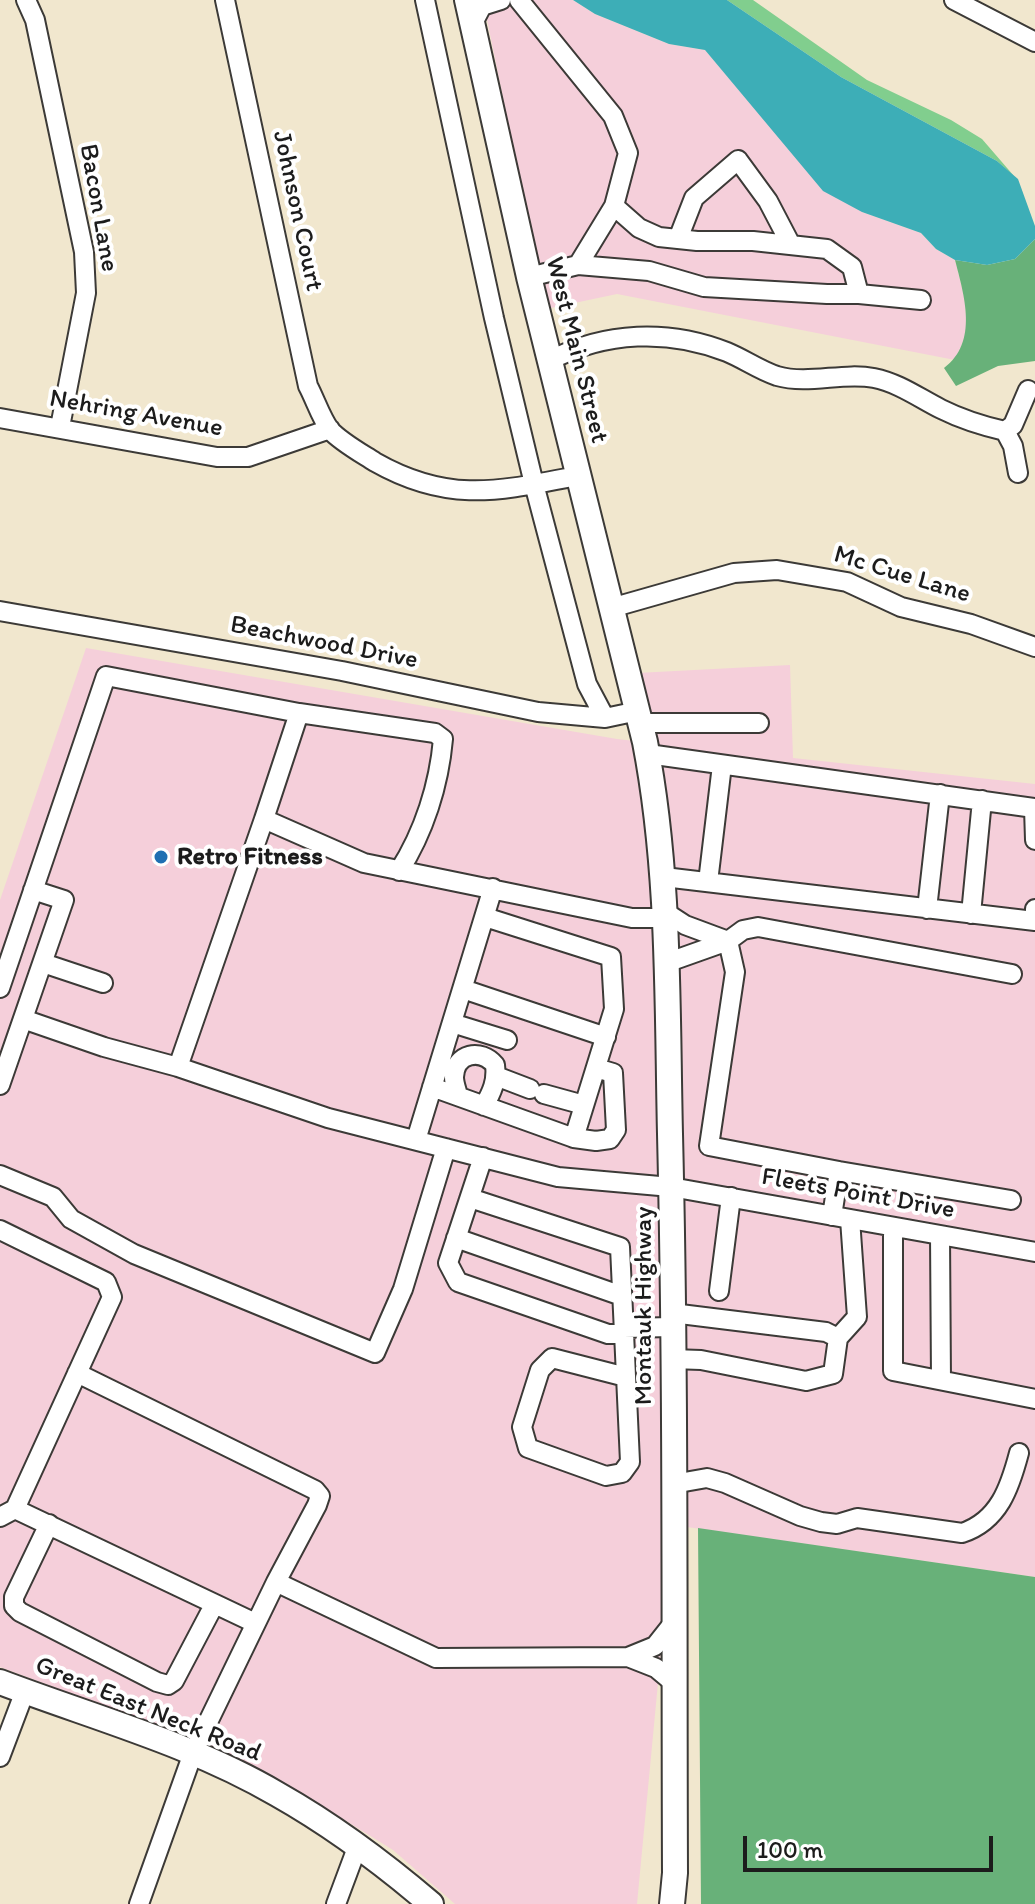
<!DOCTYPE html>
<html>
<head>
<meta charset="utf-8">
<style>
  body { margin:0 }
  #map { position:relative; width:1035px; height:1904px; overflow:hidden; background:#f1e7ce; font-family:Itim,sans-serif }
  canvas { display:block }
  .scale { position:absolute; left:743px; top:1836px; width:250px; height:36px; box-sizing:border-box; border:4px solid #1c1c1c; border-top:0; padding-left:10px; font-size:24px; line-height:28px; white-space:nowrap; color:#1c1c1c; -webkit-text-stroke:6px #fff; paint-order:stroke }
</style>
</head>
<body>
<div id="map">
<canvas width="1035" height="1904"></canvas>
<div class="scale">100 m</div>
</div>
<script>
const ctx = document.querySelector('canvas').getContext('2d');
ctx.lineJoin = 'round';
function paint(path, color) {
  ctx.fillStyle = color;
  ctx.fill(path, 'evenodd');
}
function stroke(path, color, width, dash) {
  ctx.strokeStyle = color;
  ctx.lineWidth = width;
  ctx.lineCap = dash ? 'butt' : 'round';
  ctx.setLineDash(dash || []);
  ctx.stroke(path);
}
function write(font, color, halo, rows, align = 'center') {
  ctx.font = font + ' Itim,sans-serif';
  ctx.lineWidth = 8;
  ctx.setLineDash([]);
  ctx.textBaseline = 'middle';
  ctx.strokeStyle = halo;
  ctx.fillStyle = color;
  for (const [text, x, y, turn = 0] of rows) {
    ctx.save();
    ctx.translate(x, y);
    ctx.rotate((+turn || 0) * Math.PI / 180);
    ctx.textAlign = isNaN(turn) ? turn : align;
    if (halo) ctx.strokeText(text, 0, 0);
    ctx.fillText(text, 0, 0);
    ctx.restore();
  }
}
const built = new Path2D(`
  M483,0H573L595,14L669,44L705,50L760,114L862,212L921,233L936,249L955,260L965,299L967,333L955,360L617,294L546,309Z
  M86,648L617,739L653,743L637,673L790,665L793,758L1035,784V1577L673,1525L637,1904H455L393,1850L293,1788L219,1749L0,1667V900Z`);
const green = new Path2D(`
  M727,0H753L867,80L951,120L982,139L1014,176L997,161L841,77Z`);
const forest = new Path2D(`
  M1035,239V361L998,366L956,386L944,368C979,342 964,295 955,260L987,265L1015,259Z
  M698,1528L1035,1577V1904H701Z`);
const water = new Path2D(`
  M573,0H727L841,77L997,161L1018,179L1035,226V239L1015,259L987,265L955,260L936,249L921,233L862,212L823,191L705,50L669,44L595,14Z`);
const minor = new Path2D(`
  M26,0L35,20L84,252L86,293L60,427
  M225,0L308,386C315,399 321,418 330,430C341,442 361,453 375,462C449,504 499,491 577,476
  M425,0L494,318L534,484L587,684L605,718
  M519,0L613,116L628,153L614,206L578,265
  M954,0L1035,42
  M472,25L482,6L501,0
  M614,206L639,228L659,237L697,241H753L827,249L852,267L859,294
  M678,239L694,198L738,160L768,201L791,245
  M529,277L578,265L649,271L704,287L827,294H859L921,300
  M549,361C605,331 669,329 727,352C744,359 759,370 777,376C809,385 842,372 874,378C899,383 919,398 941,409C961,419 983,426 1005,431L1013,425L1028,390
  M0,418L217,457H248L330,429
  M1005,431L1013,446L1018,473
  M611,608L734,573L777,570L847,582L901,607L971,624L1035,647
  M0,611L342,671L538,712L605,718L638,711
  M641,723H759
  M648,754L1034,808L1035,840
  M264,819L299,713
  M664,877L1035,921V909
  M708,882L722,765
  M927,909L940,794
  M665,912L685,925L728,941L666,963
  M971,914L982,800
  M665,918H632L364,863L264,819L178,1067L328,1118L558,1177L671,1187L1035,1252
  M43,963L103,983
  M0,988L106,676L299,713L435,733L443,739C439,785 424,832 399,871
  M463,989L606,1037
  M23,1019L104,1047L178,1067
  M452,1023L507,1040
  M496,1076L530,1089
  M0,1085L64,900L33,890
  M432,1087L574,1138L614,1009L611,957L485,917
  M544,1094L584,1105
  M458,1096C457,1090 454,1084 454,1077C455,1053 481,1048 495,1065C497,1081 492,1092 484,1106
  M574,1138L596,1141L610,1139L616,1130L613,1073L596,1068
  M416,1140L493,888
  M483,1157L448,1263L458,1282L608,1334H624
  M839,1171L1011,1200
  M0,1175L53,1197L71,1219L134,1254L375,1353L403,1289L446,1148
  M470,1198L620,1247L630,1462L622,1473L606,1476L528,1448L522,1427L540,1370L552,1358L626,1377
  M832,1216L839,1171L709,1146L735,972L728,941L743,930L758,927L1012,974
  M893,1227V1371L1035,1399
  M0,1230L106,1282L112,1297L15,1509L0,1517
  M940,1235L941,1380
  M456,1238L622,1296
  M719,1291L731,1197
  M672,1313L826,1332L838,1338
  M624,1328L672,1327
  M672,1359L701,1360L806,1381L833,1374L838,1338L857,1317L850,1219
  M77,1373L315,1490L320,1496L317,1505L276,1582
  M673,1484L707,1478L725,1483L800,1516L821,1522L837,1524L857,1518L962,1533C999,1521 1010,1487 1019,1453
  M15,1509L255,1623
  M49,1524L14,1597V1606L20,1612L157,1682L168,1685L174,1681L214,1605
  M628,1657L656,1668L674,1683
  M0,1757L25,1691
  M139,1904L193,1753L276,1582L436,1658L628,1657L655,1646L674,1622
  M336,1904L358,1845`);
const major = new Path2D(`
  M467,0L529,277L645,742C670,871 667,1003 670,1134C676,1381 674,1627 675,1873L672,1904
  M0,1682C92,1717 192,1744 277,1794C332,1825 383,1863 431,1904`);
const markers = [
  [161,857,8,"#1f6fb2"]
];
const streetNames = [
  ["Bacon Lane",98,208,80],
  ["Johnson Court",297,211,78],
  ["West Main Street",576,350,76],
  ["Nehring Avenue",136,414,10],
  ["Mc Cue Lane",902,575,17],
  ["Beachwood Drive",324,643,11],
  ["Fleets Point Drive",858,1194,10],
  ["Montauk Highway",644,1306,-90],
  ["Great East Neck Road",148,1710,22]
];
const poiNames = [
  ["Retro Fitness",177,857]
];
paint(built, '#f5cfda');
paint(green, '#81ce8e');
paint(forest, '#68b179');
paint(water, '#3daeb7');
stroke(minor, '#3c3a37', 22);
stroke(major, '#3c3a37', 28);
stroke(minor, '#fff', 18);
stroke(major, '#fff', 24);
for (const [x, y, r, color] of markers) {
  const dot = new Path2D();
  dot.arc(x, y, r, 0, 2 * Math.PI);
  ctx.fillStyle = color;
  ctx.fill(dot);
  stroke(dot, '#fff', 3);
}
write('26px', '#1c1c1c', '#fff', streetNames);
write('bold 26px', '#1c1c1c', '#fff', poiNames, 'left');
</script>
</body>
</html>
